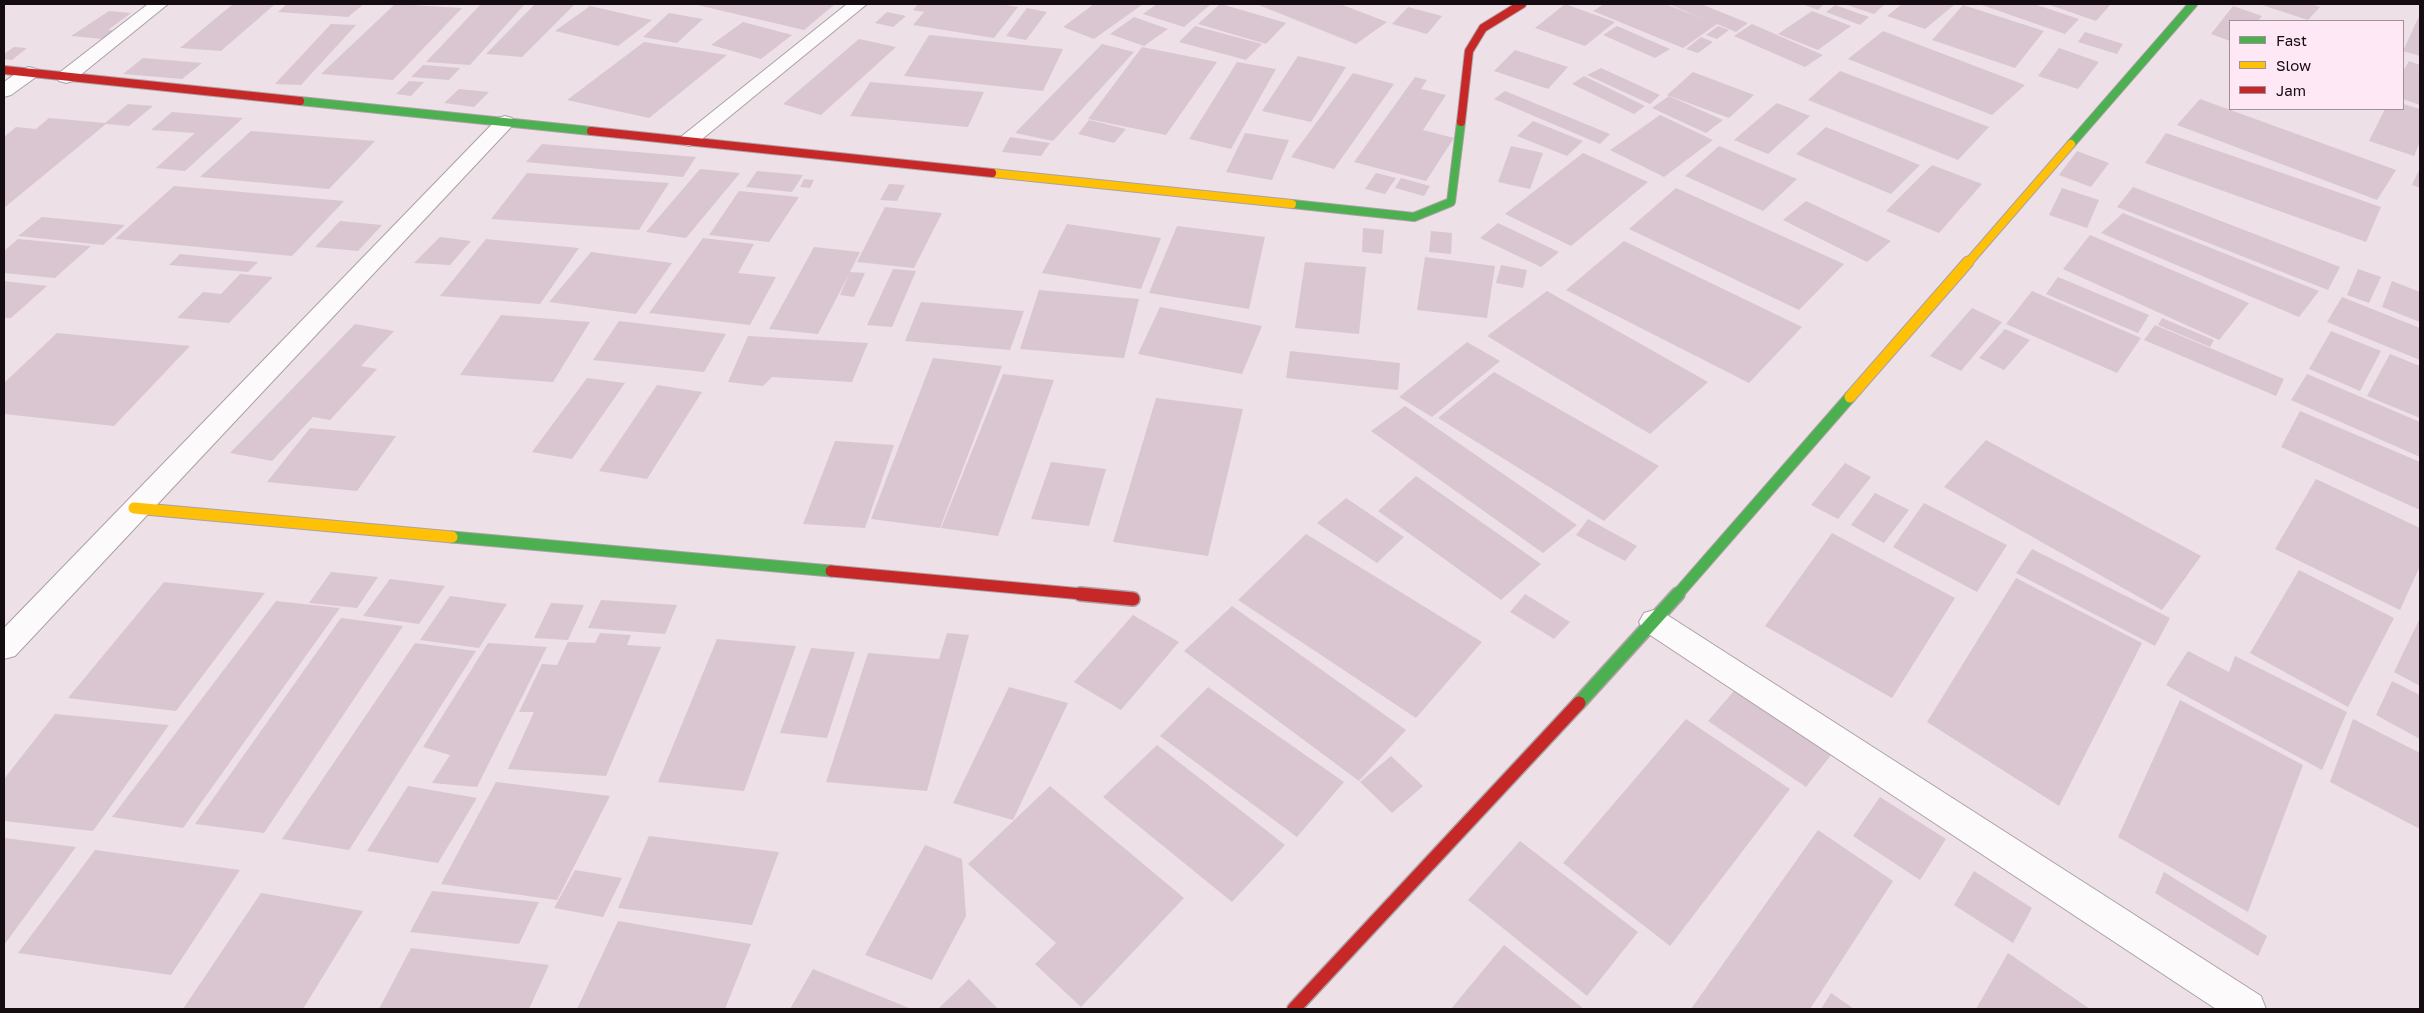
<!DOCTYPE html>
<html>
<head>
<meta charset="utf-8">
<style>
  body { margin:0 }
  #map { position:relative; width:2424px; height:1013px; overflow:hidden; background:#ede0e7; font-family:"Golos Text",sans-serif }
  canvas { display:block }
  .frame { position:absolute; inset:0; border:5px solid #140c11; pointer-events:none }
  .legend { position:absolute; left:2229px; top:20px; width:175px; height:90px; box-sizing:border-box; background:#ffe8f5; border:1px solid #a1909a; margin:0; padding:6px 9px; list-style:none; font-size:15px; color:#140c11 }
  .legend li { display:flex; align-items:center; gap:10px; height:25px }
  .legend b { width:25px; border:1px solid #a1909a }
</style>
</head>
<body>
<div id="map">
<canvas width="2424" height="1013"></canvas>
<div class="frame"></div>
<ul class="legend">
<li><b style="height:6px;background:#4caf50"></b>Fast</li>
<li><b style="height:6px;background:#ffc107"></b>Slow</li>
<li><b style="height:6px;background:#c62828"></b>Jam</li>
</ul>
</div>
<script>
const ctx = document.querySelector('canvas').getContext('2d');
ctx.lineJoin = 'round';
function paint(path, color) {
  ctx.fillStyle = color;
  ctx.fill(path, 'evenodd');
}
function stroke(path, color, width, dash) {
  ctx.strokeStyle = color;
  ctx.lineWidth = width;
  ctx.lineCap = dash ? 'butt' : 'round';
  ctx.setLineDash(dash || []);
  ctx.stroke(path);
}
const building = new Path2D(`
  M233,4L274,5L221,51L180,48Z
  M287,4H364L348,17L278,12Z
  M395,4L462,8L393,80L321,74Z
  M481,4H525L470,65L426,62Z
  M535,4H575L522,57L486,54Z
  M693,4H835L804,30Z
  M918,4H1000L1018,7L994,38L913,25L924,12L913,10Z
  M1094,4H1143L1094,39L1063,27Z
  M1157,4H1211L1184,27L1143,14Z
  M1220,4H1221L1286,23L1266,44L1198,24Z
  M1256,4H1340L1387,22L1356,44Z
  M1565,4L1615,22L1585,46L1535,28Z
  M1604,4H1665L1707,20L1668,4H1701L1748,23L1736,32L1717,24L1683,48L1593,11Z
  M1802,4H1824L1818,10Z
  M1844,4H1885L1874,14Z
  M1902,4H1952L1954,5L1925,29L1887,16Z
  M1979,4H2034L2079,19L2065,34Z
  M2047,4H2111L2096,21Z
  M2259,4H2310L2320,7L2308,20Z
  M1835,5L1869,17L1860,25L1826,12Z
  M1963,5L2044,31L2015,68L1932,40Z
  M590,6L652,20L618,46L555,31Z
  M2233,6L2262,16L2258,21H2230V41L2211,34Z
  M1408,7L1442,16L1427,34L1392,24Z
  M1027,8L1047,12L1026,40L1006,36Z
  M109,11L131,13L108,30H116L103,39L71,36Z
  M1812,11L1851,26L1818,50L1778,34Z
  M887,12L906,16L893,27L875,23Z
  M669,13L703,19L677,43L643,37Z
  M2420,14V56L2403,51Z
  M1134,17L1168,29L1144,46L1110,34Z
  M743,22L792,35L761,59L711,45Z
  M331,24L356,25L301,85L275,84Z
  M1752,24L1823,55L1805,67L1734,36Z
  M1195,26L1262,44L1246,60L1179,42Z
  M1617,26L1670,49L1655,58L1603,35Z
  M1718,26L1729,30L1717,39L1706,35Z
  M1883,31L2025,85L1992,115L1848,59Z
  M2085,32L2123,44L2117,54L2078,42Z
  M929,35L1063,49L1043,91L904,76Z
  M1701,37L1713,42L1698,53L1686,49Z
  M859,39L896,47L821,115L783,104Z
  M644,42L727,55L649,118L567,100Z
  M1102,44L1134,52L1053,141L1015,133Z
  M14,47L27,48L12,60L4,59V54Z
  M1142,47L1217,62L1166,135L1088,119Z
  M2059,48L2099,62L2078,89L2038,76Z
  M1515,50L1568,67L1548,89L1494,71Z
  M1298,56L1346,67L1311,122L1262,111Z
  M143,58L202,63L182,79L123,74Z
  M2409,61L2420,65V105L2403,99V71Z
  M1237,62L1276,69L1231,149L1189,139Z
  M423,65L460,68L449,80L411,77Z
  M1601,68L1660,95L1650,104L1587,75Z
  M1840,71L1989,127L1958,160L1808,100Z
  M1693,72L1754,95L1729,118L1667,95Z
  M1353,73L1394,84L1334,169L1291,157Z
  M1584,76L1645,106L1634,114L1572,84Z
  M1415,77L1427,80L1421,89L1446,95L1423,130L1454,138L1426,181L1354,162Z
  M409,81L424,82L411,96L396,94Z
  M870,82L984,92L968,127L850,116Z
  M459,89L489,92L474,107L444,103Z
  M1505,91L1610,134L1600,144L1494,99Z
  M1669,96L1723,120L1706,133L1652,108Z
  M2200,99L2396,170L2377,200L2177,125Z
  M1777,103L1810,116L1768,154L1734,140Z
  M128,104L153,106L129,126L106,124L4,208V137L16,127L36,129L49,118L105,123Z
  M2403,104L2420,109V142L2414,156L2369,141L2385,109H2403Z
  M172,112L243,118L185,171L156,168L195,133L151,130Z
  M1660,115L1713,140L1664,177L1610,150Z
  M1089,120L1126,129L1114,143L1078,134Z
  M1533,121L1583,141L1567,156L1517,136Z
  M1826,127L1920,165L1891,194L1796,154Z
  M251,131L375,141L329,189L200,177Z
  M1245,133L1289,140L1272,180L1226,172Z
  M2166,133L2381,207L2366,242L2145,163Z
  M1010,137L1050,143L1041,156L1002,152Z
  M542,144L696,157L683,177L526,162Z
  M1511,146L1543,153L1530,189L1498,182Z
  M1719,146L1797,179L1763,211L1685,176Z
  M2077,151L2109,163L2091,187L2059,175Z
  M1583,153L1648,182L1571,246L1505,214Z
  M1932,165L1982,184L1939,233L1886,211Z
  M2420,168V188L2412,185Z
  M700,169L740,173L686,238L646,232Z
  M757,171L803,175L792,192L746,187Z
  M527,173L669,183L639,230L491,219Z
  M1376,173L1396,178L1385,194L1365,189Z
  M1401,178L1430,186L1424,196L1395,188Z
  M804,179L814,180L810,188L800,187Z
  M889,184L905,185L897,201L880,200Z
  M174,186L344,201L292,256L115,239Z
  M2133,187L2340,267L2328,290L2117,207Z
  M1676,188L1844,264L1799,310L1629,229Z
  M2062,188L2099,200L2087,228L2049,215Z
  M739,191L799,197L769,242L709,235Z
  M1806,201L1891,241L1867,262L1783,220Z
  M885,207L942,213L914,268L857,262Z
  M2123,213L2319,291L2299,317L2101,233Z
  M42,217L125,225L103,245L18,236Z
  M340,221L382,225L358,251L315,247Z
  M1498,223L1559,252L1541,267L1480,238Z
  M1067,224L1161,238L1141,289L1042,273Z
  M1177,226L1265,237L1249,309L1149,293Z
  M1363,228L1384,230L1382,254L1362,252Z
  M1431,231L1452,233L1451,254L1429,252Z
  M2090,235L2249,303L2219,340L2063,269Z
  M440,237L471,241L450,265L414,263Z
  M703,238L754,244L738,273L776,277L750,325L649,313Z
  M18,239L91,246L55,278L4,273V251Z
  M486,239L579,248L540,304L440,296Z
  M1624,241L1802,327L1749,383L1566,290Z
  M814,247L860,252L850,272L865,273L854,297L840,295L849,274L818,334L769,329Z
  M591,252L672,263L636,314L549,302Z
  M180,254L258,262L248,272L169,265Z
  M1425,257L1495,266L1487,318L1417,310Z
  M1305,262L1366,267L1359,334L1295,328Z
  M1501,265L1527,270L1523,288L1496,283Z
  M893,269L916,271L892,327L867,325Z
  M2358,269L2381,277L2369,303L2347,295Z
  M240,274L273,277L229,323L177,318L203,292L221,294Z
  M2058,277L2149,315L2138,333L2046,294Z
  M4,281L47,286L11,318H4Z
  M2392,281L2420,292V322L2382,307Z
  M1039,290L1139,299L1124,358L1020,349Z
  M1547,291L1708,382L1650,434L1487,336Z
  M2032,291L2141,338L2117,373L2006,324Z
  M2342,297L2420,328V360L2327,322Z
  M921,302L1024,311L1010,350L905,341Z
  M1160,307L1262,326L1242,374L1138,354Z
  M1972,308L2002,322L1961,371L1930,356Z
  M501,315L590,322L553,382L460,375Z
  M2162,318L2214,340L2210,347L2158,325Z
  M619,321L726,334L704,372L593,360Z
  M355,324L394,331L361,366L377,369L330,420L313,417L272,461L230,453Z
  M2155,325L2284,379L2276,396L2144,340Z
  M2005,329L2030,340L2004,370L1979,358Z
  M2331,331L2381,351L2360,391L2309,369Z
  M57,333L190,346L114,426L4,414V383Z
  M748,336L868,343L852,382L772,377L763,386L728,382Z
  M1467,342L1500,361L1432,417L1399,397Z
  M1290,351L1400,363L1398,390L1286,378Z
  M2390,354L2420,366V418L2367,396Z
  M933,358L1002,366L940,528L871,519Z
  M1494,372L1659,466L1604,521L1438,418Z
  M1003,374L1054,380L998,536L941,528Z
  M2307,374L2420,422V457L2291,400Z
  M587,378L625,383L572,459L532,452Z
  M657,385L702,392L647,479L599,471Z
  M1156,398L1243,409L1208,556L1113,542Z
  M1405,406L1577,525L1543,553L1371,431Z
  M2300,411L2420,462V510L2281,447Z
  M310,428L396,436L357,491L267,482Z
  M1986,440L2201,556L2162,610L1944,487Z
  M835,441L894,445L865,528L803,524Z
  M1051,462L1106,469L1089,526L1031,519Z
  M1845,463L1871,477L1838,519L1811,505Z
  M1416,476L1541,564L1501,600L1378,511Z
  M2316,479L2420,528V566L2400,610L2275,549Z
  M1875,493L1909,510L1884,543L1851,525Z
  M1346,498L1404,537L1377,563L1317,523Z
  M1924,503L2007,545L1977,592L1893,547Z
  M1588,519L1637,546L1625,561L1576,535Z
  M1832,533L1955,598L1892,698L1765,626Z
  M1306,534L1482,642L1416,718L1238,600Z
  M2032,549L2170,618L2155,646L2016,573Z
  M2299,570L2394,618L2348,707L2250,653Z
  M331,572L378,577L357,608L309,603Z
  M2016,578L2142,643L2059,806L1927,722Z
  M390,579L445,586L419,624L363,616Z
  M164,582L265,593L176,711L68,698Z
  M1525,594L1570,622L1554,639L1510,612Z
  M450,596L507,604L479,648L420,640Z
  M601,600L677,605L665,634L588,628Z
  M276,601L340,608L183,828L112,817Z
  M551,603L584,605L568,640L534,638Z
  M1232,606L1406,730L1359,781L1184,651Z
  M1133,615L1179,642L1121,710L1074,682Z
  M341,618L403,626L264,833L195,824Z
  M2420,618V686L2394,672Z
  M600,633L631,635L627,645L661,647L606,776L508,769L534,712H519L542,664L557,665L568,642L595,643Z
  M947,633L969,635L927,791L826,782L868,653L939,659Z
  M717,639L796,646L744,791L658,782Z
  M415,643L476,651L349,850L282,839Z
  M488,643L547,647L477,787L432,783L450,755L423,747Z
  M811,648L855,652L827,738L780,733Z
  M2188,651L2229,672L2235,656L2347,712L2322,770L2166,685Z
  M2392,681L2420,695V739L2376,715Z
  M1009,687L1068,703L1013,820L953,803Z
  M1208,687L1344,782L1297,837L1160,736Z
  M1734,691L1831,755L1806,787L1708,721Z
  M2180,700L2303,765L2248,912L2118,837Z
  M55,714L169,725L93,831L4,821V779Z
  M1686,719L1790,789L1670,946L1563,863Z
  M2353,719L2420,753V829L2330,782Z
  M1157,745L1285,845L1232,902L1103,797Z
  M1391,756L1423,786L1392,813L1360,782Z
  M496,782L610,796L557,900L441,884Z
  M408,786L477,798L438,863L367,851Z
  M1050,786L1184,898L1081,1007L1035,964L1056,943L968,864Z
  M1880,797L1946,839L1920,880L1853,836Z
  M1818,830L1893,881L1810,1009H1691Z
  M649,836L779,852L752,925L618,908Z
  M4,838L76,847L4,945Z
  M1520,841L1638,932L1587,996L1468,900Z
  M925,845L962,859L966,916L932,980L865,955Z
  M95,850L240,870L171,975L18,953Z
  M575,870L622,878L603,917L554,908Z
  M1974,871L2032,908L2013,943L1954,905Z
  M2164,872L2267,936L2258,956L2155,893Z
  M432,891L539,902L519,944L410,932Z
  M261,893L363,911L303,1009H183Z
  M618,921L751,944L725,1009H577Z
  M1504,945L1584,1009H1451Z
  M411,948L549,965L529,1009H379Z
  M2008,953L2090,1009H1976Z
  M813,969L909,1008L790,1009Z
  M969,979L998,1009H938Z
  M1831,993L1854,1009H1821Z`);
const street = new Path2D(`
  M148,4H168L73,81L66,83L59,81L56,77L59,73Z
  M847,4H867L696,144L689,146L682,144L679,140L682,136Z
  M29,67L36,69L39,73L36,77L11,95L4,97V82L22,69Z
  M505,116L512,118L515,122L512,126L15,656L4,659V628L498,118Z
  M1654,610L1664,613L2261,996L2266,1009H2216L1644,631L1639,622L1644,613Z`);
const fastFar2 = new Path2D(`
  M300,101L591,131
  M2071,144L2193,4
  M1292,204L1414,217L1451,202L1461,122`);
const fastFar1 = new Path2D(`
  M452,537L831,571
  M1677,595L1850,397`);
const fast = new Path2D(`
  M1579,703L1678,594`);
const slowFar1 = new Path2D(`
  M992,173L1292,204
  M1967,264L2071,144`);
const slow = new Path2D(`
  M1850,397L1968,262
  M134,508L452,537`);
const jamFar2 = new Path2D(`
  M4,70L300,101
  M1461,122L1469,51L1483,28L1522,4
  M591,131L992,173`);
const jamFar1 = new Path2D(`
  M831,571L1093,595`);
const jam = new Path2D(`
  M1080,594L1133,599
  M1294,1009L1579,703`);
paint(building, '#d9c6d1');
stroke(street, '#aba1a7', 2);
stroke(fastFar2, '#aba1a7', 10);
stroke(fastFar1, '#aba1a7', 13);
stroke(fast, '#aba1a7', 16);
stroke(slowFar1, '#aba1a7', 10);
stroke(slow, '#aba1a7', 13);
stroke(jamFar2, '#aba1a7', 10);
stroke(jamFar1, '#aba1a7', 13);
stroke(jam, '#aba1a7', 16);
paint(street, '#fcfafb');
stroke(fastFar2, '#4caf50', 8);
stroke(fastFar1, '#4caf50', 11);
stroke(fast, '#4caf50', 13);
stroke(slowFar1, '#ffc107', 8);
stroke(slow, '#ffc107', 11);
stroke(jamFar2, '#c62828', 8);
stroke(jamFar1, '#c62828', 11);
stroke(jam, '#c62828', 13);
</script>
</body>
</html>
